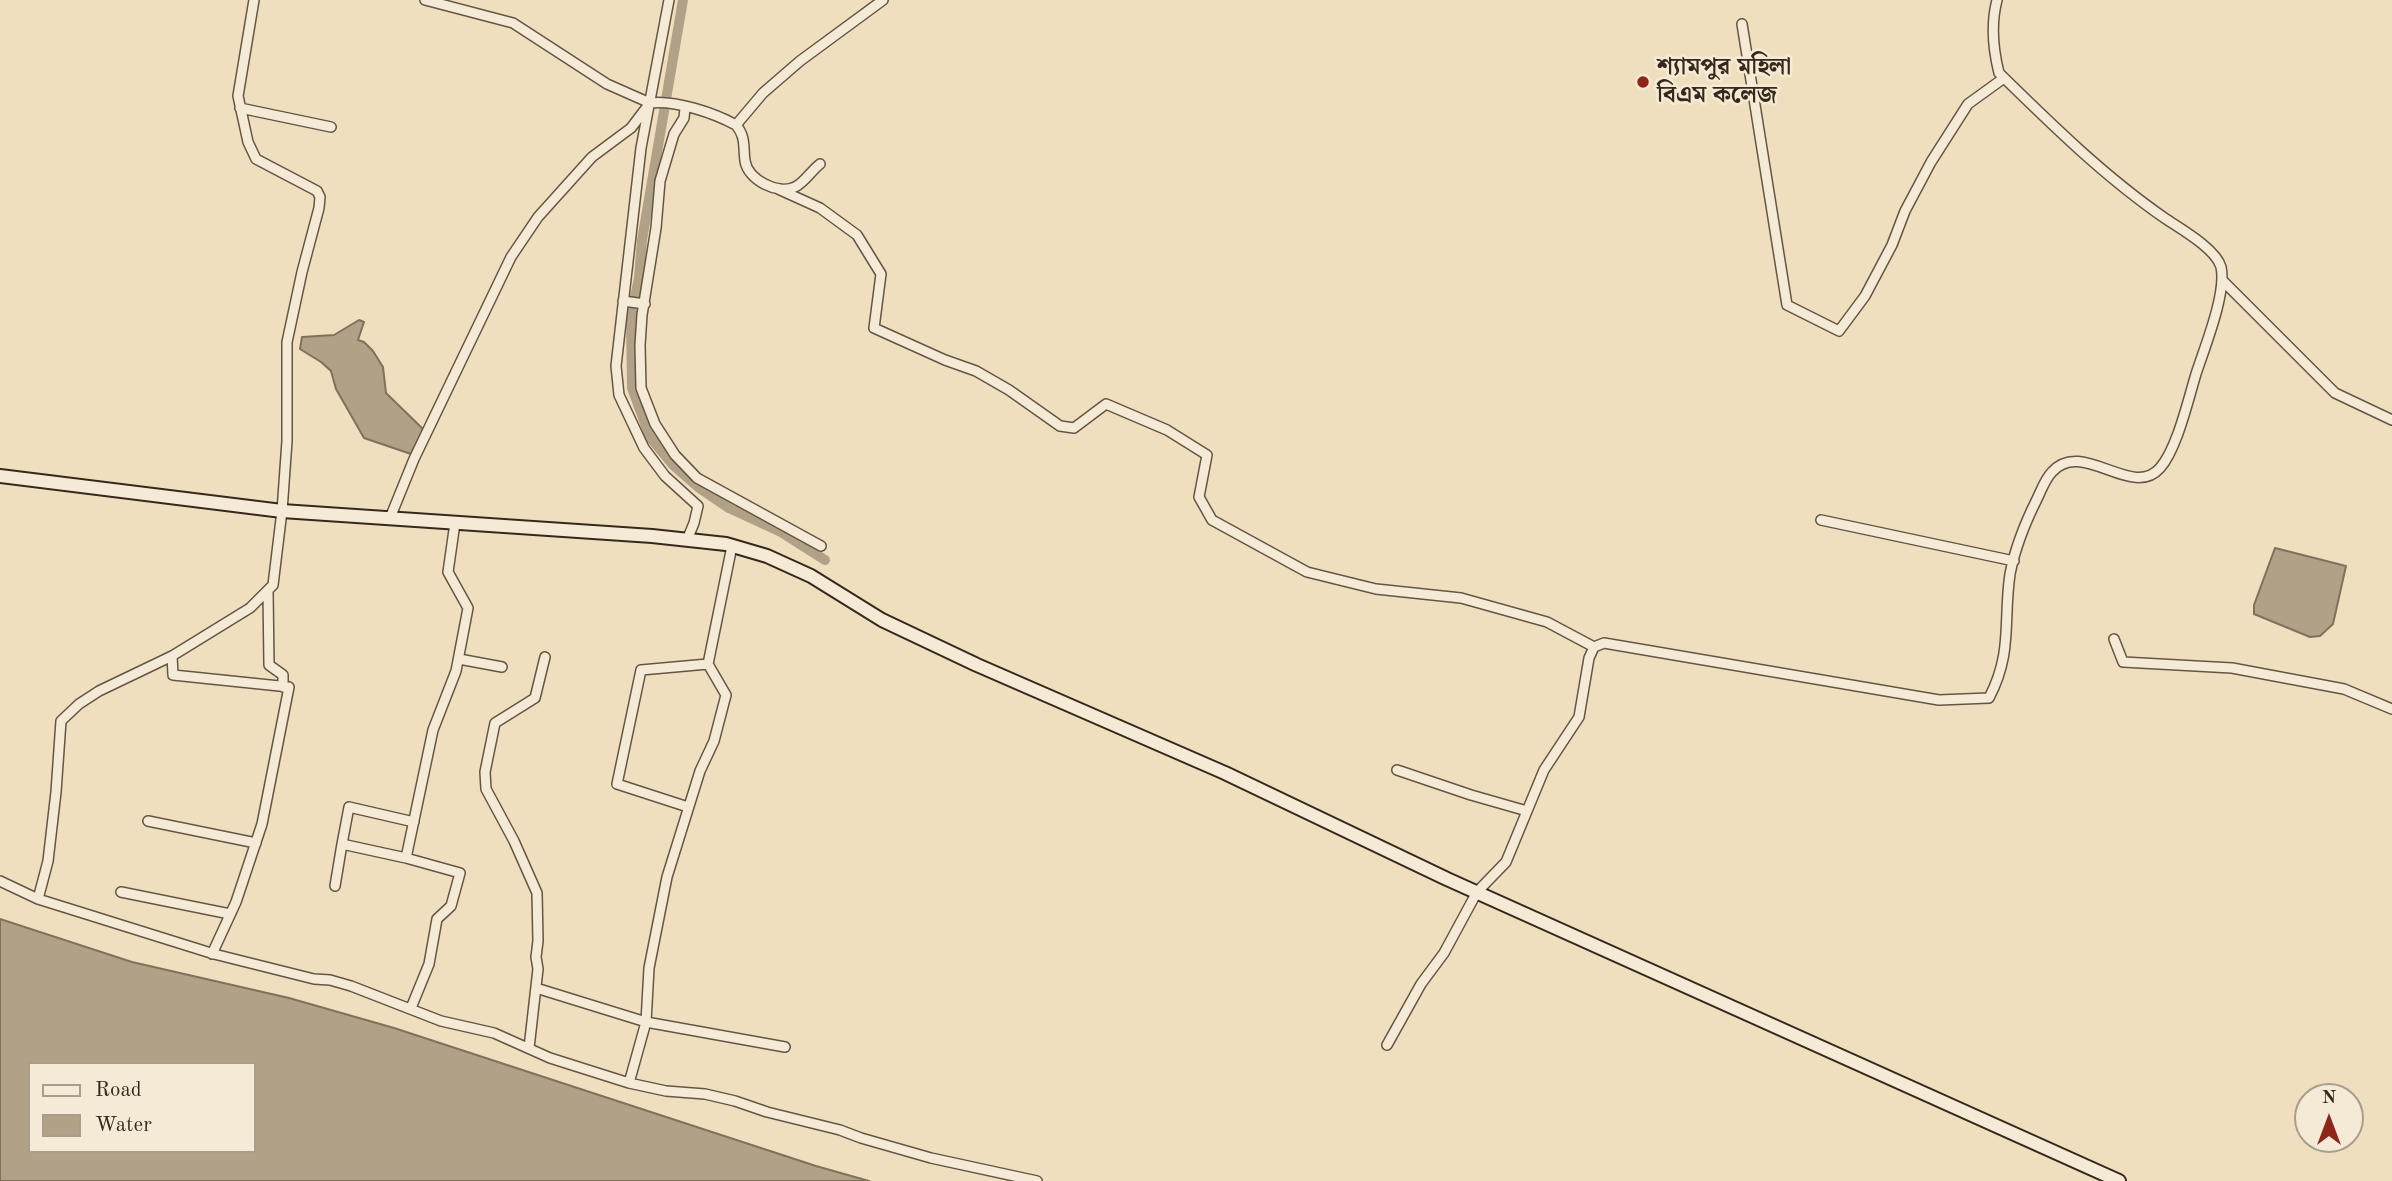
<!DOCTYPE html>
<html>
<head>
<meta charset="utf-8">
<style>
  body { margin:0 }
  #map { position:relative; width:2392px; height:1181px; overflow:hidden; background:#f0dfbf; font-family:"Old Standard TT",serif }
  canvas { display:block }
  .legend { position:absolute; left:28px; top:1062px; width:228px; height:91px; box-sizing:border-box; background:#f5ead5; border:2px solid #a99d8b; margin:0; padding:9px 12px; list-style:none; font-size:21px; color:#36291b }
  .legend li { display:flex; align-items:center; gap:14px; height:35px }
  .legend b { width:35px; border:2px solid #a99d8b }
  .north { position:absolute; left:2294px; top:1083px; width:70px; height:70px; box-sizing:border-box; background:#f5ead5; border:2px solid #a99d8b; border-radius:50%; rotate:0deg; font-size:19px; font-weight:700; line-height:28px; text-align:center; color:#36291b }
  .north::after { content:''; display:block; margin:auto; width:24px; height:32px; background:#8f2418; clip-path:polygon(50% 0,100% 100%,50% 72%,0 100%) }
</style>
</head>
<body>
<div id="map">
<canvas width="2392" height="1181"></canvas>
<ul class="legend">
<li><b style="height:9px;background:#f5ead5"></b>Road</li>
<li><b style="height:19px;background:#b1a187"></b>Water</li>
</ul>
<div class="north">N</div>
</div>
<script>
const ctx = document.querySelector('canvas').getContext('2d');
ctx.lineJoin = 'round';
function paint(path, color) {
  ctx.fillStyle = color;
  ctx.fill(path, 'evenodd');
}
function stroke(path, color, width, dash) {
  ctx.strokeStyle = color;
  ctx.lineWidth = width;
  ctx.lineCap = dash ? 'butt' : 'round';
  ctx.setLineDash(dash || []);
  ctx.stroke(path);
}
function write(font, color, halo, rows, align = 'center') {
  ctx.font = font + ' "Old Standard TT","Noto Serif Bengali",serif';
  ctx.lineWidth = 5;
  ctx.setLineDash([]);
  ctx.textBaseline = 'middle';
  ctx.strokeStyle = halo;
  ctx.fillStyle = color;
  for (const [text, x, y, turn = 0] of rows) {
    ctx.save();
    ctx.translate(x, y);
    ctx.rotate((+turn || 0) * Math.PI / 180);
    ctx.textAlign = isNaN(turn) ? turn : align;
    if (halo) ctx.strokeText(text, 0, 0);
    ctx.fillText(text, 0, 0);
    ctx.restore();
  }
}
const water = new Path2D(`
  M359,320L364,322L358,340L364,342L373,351L383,367L386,393L424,430L411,454L364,438L336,389L331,371L321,362L300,349L302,337L334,335Z
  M2275,548L2346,566L2333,624L2320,636L2310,637L2254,614V605Z
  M0,919L132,962L289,998L394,1028L816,1166L869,1181H0ZM30,1064H254V1151H30Z`);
const canal = new Path2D(`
  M683,0L642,240L639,278L631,317L632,388L650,437L673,465L698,487L729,508L781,532L825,560`);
const street = new Path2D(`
  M425,0L513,23L607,84L650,103
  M669,0L641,148L616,366L619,395L644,448L665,476L698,506L694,523L687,540
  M1742,24L1787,305L1839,331L1865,296L1892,245L1905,211L1931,162L1968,104L2004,78
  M240,108L331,127
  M685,108L684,118L674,134L660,181L656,228L642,315L640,345L641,388L655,424L675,455L697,478L821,546
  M736,125C746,137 743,146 745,161C748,180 778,195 795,187C804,183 812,170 820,164
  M778,189L820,208L857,235L881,274L874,328L945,360L976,371L1009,390L1060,426L1074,428L1106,404L1167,430L1207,455L1199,497L1212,520L1307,572L1376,589L1461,598L1547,622L1594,647
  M2222,280L2335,393L2392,420
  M623,301L645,304
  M390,518L414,459L511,257L538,217L592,157L631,128L650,103C676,100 714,113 736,125L763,93L800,61L883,0
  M1821,520L2014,561
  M732,546L708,664L726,695L714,741L700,771L667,877L649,968L646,1022L785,1047
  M268,591L269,665L283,675V687
  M2114,639L2123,662L2232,668L2344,689L2392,709
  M172,656L173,675L289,687L262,824L236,902L212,954
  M459,659L502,667
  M1397,770L1471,795L1527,811
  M688,807L617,784L641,670L708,664
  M148,821L256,843
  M342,844L349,807L414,822
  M0,881L38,899L214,954L314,979L330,980L351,986L441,1021L494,1033L550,1058L629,1083L666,1091L705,1094L735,1101L767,1112L840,1130L861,1138L931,1158L1037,1181
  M335,886L342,844L406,858
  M121,892L230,914
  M38,899L48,861L56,792L61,721L79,704L99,691L172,656L250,608L273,585L282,511L287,441V342L302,272L319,208L320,197L317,191L256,159L248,142L238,96L254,0
  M536,988L646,1022L629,1083
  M411,1008L429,964L437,919L451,906L460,873L406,858L433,730L456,671L468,608L448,572L455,523
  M1387,1045L1421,984L1444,953L1477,892L1506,862L1544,770L1579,717L1589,658L1594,647L1604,643L1939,700L1989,698C2013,652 2003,621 2010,574C2015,548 2025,523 2037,499C2041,491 2045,479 2052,472C2082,438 2132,500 2160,468C2177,449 2188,400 2196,374C2204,349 2227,293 2221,267C2216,249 2181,229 2166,219C2105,177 2051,124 1999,73C1993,49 1991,23 1997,0
  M529,1048L538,969L536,957L538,941L537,893L514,841L486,789L485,772L495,723L535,698L545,657`);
const secondary = new Path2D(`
  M0,476L282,511L652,536L726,544L767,556L811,576L882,620L977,665L1225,773L1447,879L2119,1181`);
const markers = [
  [1643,82,7,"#8f2418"]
];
const poiNames = [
  ["শ্যামপুর মহিলা",1657,68],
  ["বিএম কলেজ",1657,96]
];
paint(water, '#b1a187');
stroke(water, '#80715c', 2);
stroke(canal, '#b1a187', 10);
stroke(street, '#645644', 12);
stroke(secondary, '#36291b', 16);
stroke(street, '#f5ead5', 9);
stroke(secondary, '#f5ead5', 12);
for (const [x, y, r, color] of markers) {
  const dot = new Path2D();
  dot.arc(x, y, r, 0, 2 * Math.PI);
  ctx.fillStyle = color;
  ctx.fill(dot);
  stroke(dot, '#f5ead5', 2.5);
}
write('bold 24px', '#36291b', '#f5ead5', poiNames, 'left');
</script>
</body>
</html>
